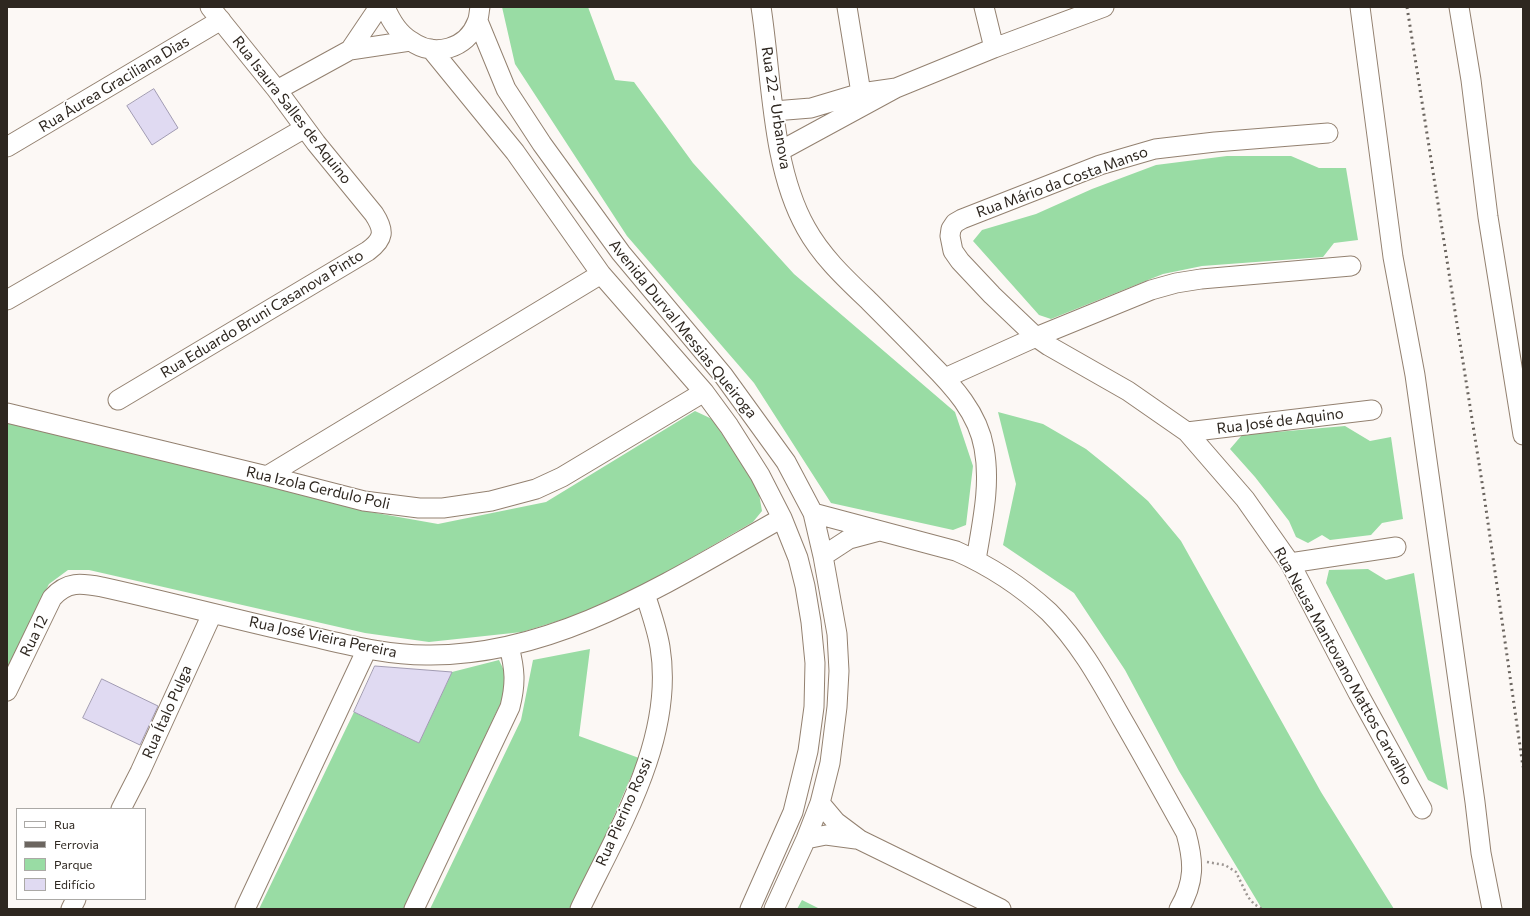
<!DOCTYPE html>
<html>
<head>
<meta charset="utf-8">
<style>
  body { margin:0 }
  #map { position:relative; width:1530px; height:916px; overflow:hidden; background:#fcf8f5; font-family:Commissioner,sans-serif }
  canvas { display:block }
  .frame { position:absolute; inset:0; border:8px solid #2e2720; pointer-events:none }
  .legend { position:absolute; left:16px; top:808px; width:130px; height:92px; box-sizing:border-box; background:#fff; border:1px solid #aba9a6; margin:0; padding:5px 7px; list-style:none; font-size:12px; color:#2e2720 }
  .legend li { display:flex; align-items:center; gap:8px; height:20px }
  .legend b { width:20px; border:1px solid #aba9a6 }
</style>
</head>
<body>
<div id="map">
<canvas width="1530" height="916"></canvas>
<div class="frame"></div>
<ul class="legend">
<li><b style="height:5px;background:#fff"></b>Rua</li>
<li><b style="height:5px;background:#6b655f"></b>Ferrovia</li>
<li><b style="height:11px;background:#99dca4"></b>Parque</li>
<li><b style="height:11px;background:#e0daf2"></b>Edifício</li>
</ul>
</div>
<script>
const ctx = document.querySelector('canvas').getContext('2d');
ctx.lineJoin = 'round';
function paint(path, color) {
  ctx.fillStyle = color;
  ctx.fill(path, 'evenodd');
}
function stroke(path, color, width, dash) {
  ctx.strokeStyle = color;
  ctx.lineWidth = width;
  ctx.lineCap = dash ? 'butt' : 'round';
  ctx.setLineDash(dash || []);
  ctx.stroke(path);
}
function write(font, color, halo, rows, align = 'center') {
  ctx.font = font + ' Commissioner,sans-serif';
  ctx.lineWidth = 3.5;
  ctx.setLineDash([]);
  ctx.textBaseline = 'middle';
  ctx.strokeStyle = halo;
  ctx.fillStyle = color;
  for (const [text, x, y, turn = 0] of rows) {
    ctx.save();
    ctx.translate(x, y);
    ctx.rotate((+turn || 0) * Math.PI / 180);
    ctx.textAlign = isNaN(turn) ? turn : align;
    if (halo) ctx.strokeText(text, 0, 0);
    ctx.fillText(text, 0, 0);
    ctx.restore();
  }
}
const green = new Path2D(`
  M502,7H588L615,80L634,82L693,163L794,274L955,412L973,466L966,525L953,530L831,503L754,383L627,236L515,64Z
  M1227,156H1291L1319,168H1346L1358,240L1334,243L1323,257L1202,266L1163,274L1051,319L1039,315L973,241L982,230L1036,214L1092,189L1156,165Z
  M695,411L712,419L758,488L762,511L753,522L610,605L522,632L429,642L365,633L89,570H68L49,584L7,669V423L204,470L359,510L438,524L546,502Z
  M998,412L1043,424L1086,449L1117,474L1148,501L1181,541L1321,792L1394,909H1262L1179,771L1125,670L1074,593L1003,545L1016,484Z
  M1345,426L1370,441L1391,437L1403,519L1382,523L1371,535L1330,540L1322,535L1308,543L1296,537L1289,521L1255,477L1230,449L1242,435Z
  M1368,569L1386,580L1414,573L1448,790L1428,780L1326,583L1329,570Z
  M590,649L579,736L639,758L604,839L569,909H430L521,720L533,660Z
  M499,660L510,683L404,909H259L354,712L419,743L452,672Z
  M802,900L820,909H797Z`);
const building = new Path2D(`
  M154,89L178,128L152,145L127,106Z
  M375,666L452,672L419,743L354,712Z
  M102,679L158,706L140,745L83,718Z`);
const path = new Path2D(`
  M1207,862L1225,865L1236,872L1248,897L1254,904L1262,909`);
const minor = new Path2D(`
  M379,7L350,50L410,41
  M385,7C390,19 399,34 411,41C434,58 467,49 477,22C479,18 479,12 480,7
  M761,7C772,77 771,166 806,228C822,257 846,279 869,301C889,321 909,341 929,362C953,386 978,413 984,448C991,485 982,523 976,560
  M847,7L861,93L864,104
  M984,7L994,48
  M1360,7L1393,257L1415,375L1475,802L1481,853L1492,909
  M1459,7L1471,80L1488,217L1523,435
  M478,21L506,89L542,144L621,253L723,375L786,462L813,513L823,556L837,634L839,671L837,707L830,763L820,803L806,839L774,909
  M431,49L515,152L601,274L704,392L729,426L760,475L782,518L798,558L805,586L811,622L815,663L814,707L808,751L793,812L750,909
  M896,88L994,48L1104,7
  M277,90L350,50
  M774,111L811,108L861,93L896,88L780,151
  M1328,133L1215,142L1155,149L1100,165L962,219L955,223L951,229L950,236L953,251L960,261L992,295L1036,337L1049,346L1128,391L1187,432L1245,499L1290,563L1358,693L1422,809
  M7,147L221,20
  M7,300L305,128
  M945,378L1036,337L1151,290L1176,283L1201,279L1351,266
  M118,400L368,251C384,239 385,231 374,214L316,143L277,90L210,7
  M7,413L267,476L364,501L419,508H443L491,501L536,489L562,477L704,392
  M1187,432L1372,410
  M267,476L601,274
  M813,513L956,551C990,566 1022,587 1049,612C1080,643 1101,682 1122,719C1144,757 1165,795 1186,833C1194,862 1195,882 1179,909
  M823,556L849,539L879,531
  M1290,563L1396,547
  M7,691L52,598C67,581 81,583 102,587C170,602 237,620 305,635C345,644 385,655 426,655C556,657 673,579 782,518
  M820,803L836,822L860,840L1001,909
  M121,809L140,772L212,614
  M806,839L826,835L856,839
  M71,909L76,899
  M245,909L367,649
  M414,909L510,707C516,683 515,670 509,646
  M580,909C618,830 675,738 660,647C657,629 651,612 645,594`);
const rail = new Path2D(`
  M1407,7L1484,495L1523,767`);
const streetNames = [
  ["Rua Áurea Graciliana Dias",114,84,-31],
  ["Rua 22 - Urbanova",776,108,81],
  ["Rua Isaura Salles de Aquino",292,110,52],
  ["Rua Mário da Costa Manso",1062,182,-20],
  ["Rua Eduardo Bruni Casanova Pinto",262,314,-31],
  ["Avenida Durval Messias Queiroga",683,329,51],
  ["Rua José de Aquino",1280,421,-7],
  ["Rua Izola Gerdulo Poli",318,488,13],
  ["Rua 12",34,636,-64],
  ["Rua José Vieira Pereira",323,637,12],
  ["Rua Neusa Mantovano Mattos Carvalho",1343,666,61],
  ["Rua Ítalo Pulga",167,712,-66],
  ["Rua Pierino Rossi",624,812,-66]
];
paint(green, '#99dca4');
paint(building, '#e0daf2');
stroke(building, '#a19bb2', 1);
stroke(minor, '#938170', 21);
stroke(path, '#9d9793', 2.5, [2, 3]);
stroke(minor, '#fff', 19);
stroke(rail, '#6b655f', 3, [2, 4]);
write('15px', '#2e2720', '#fff', streetNames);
</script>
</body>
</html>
